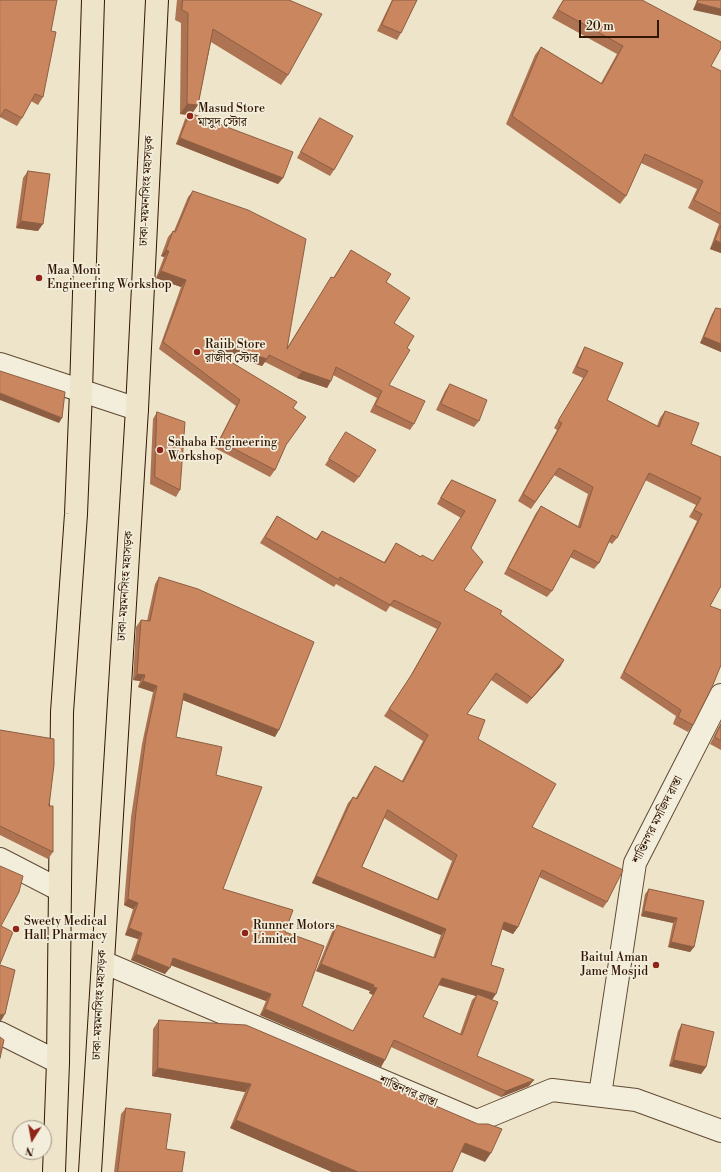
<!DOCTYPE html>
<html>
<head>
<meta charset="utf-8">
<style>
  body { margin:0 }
  #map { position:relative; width:721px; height:1172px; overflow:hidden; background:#ede4c9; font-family:"Libre Bodoni",serif }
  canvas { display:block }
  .north { position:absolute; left:12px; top:1120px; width:40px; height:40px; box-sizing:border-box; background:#f3eddc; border:1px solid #a59784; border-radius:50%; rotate:191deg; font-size:11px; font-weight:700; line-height:16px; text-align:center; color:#311600 }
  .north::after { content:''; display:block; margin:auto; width:14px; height:18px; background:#8f2418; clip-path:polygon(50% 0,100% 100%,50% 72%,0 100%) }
  .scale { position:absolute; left:579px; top:20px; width:80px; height:18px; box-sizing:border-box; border:2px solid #311600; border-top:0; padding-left:5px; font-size:12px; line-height:14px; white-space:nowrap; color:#311600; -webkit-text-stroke:3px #f3eddc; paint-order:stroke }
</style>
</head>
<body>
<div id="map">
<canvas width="721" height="1172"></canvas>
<div class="north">N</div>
<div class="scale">20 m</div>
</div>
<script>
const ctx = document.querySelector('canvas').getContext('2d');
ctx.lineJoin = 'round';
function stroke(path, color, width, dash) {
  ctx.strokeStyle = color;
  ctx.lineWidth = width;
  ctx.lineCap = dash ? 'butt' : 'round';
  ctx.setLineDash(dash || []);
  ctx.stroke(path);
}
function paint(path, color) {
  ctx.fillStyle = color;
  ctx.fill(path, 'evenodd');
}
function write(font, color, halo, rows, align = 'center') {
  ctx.font = font + ' "Libre Bodoni","Noto Serif Bengali",serif';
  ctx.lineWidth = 3.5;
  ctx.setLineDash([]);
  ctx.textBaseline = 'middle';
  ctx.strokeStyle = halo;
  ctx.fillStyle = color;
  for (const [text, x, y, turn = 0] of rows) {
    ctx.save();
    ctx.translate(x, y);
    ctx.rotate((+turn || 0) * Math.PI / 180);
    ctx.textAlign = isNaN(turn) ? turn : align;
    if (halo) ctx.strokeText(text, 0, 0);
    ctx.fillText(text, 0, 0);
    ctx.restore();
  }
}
const minor = new Path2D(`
  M0,364L137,409
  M0,859L60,890
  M103,962L477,1121L552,1090L636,1100L721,1131
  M0,1033L58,1062
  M600,1095L635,863L721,695`);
const major = new Path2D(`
  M54,1172L58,1062L62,712L76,514L81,391L93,0
  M90,1172L137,409L157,0`);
const wall = new Path2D(`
  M177,0H289L288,75L281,85L211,42L198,105L192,113L283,178L278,184L176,144L185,119L188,115L180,114L181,23L175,20Z
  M392,0H417L401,33L397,40L377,31Z
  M563,0H642L711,66L721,71V253L710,249L719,224L688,208L697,189L641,163L626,196L620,204L506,124L535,55L541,47L601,83L617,54L552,18Z
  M697,0H721L693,10Z
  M51,31L43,97L38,105L31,101L22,118L17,126L0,117Z
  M320,118L334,170L330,176L297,158L315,125Z
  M28,171L38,231L16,228L23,178Z
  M193,191L287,348L327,284L331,277L333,278L351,250L386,282L394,323L407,348L389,385L414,424L410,430L370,412L377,398L333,375L327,388L297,378L265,362L262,366L213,349V351L293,408L286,445L275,470L270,477L215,448L236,406L159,349L181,287L156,278L164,257L161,256L168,237L173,231H174L188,197Z
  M716,308L721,309V352L700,343L712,314Z
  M585,347L607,400L657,426L660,418L665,411L691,444L721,457L710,606L693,725L688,732L673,724L676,716L620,678L697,521L689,517L696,505L645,480L617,538L612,544L609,542L599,563L594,569L570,557L552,591L547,597L504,574L536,513L541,506L578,526L588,494L554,475L531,509L518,501L557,430L554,428L583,378L572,373L581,354Z
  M450,384L479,421L474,427L436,410L445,391Z
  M157,412L180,490L176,497L150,484L153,419Z
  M346,432L359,477L354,483L325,465Z
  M452,480L496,500L471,548L464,590L500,614L564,660L560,667L527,704L491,680L467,714L478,739L532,827L607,902L603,908L539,877L518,927L513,934L502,929L491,965L492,999L477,1056L529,1086L501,1097L391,1047L381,1067L260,1015L266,1001L170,965L165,974L131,960L138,939L125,935L133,909L124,905L131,817L142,744L153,692L138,687L140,681L133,680L136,627L141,620L147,621L155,584L159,577L275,737L183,700L176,737L216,775L223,889L285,932L302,1006L353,1031L373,995L369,993L370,991L316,971L332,932L337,925L433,958L441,935L312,883L348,803L353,797L356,798L370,773L375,766L402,781L423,741L384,716L408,680L437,629L390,606L386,612L336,584L334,587L260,543L277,516L316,539L322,531L384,562L396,543L421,557L433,561L461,518L437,504L447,486ZM384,818L452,861L437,899L362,867ZM438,985L476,996L472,1000L460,1034L423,1017Z
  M721,722V750L710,744Z
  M0,730L49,806L53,852L48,859L0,835Z
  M649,889L704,901L694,947L690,952L668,947L673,923L641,916L645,894Z
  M159,1020L485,1162L461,1152L452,1172H332L230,1128L245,1092L152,1076L153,1029Z
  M682,1024L706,1067L701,1074L669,1066L678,1031Z
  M126,1108L166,1149L182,1172H114L121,1114Z`);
const shadedWall = new Path2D(`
  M697,3L721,9V16L693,10Z
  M187,104L198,105L191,115L190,113L188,115L180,114Z
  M180,138L283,178L278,184L176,144Z
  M21,221L43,224L38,231L16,228Z
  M715,240L721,243V253L710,249Z
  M166,250L169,251L164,257L161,256Z
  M161,271L186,280L181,287L156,278Z
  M704,337L721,344V352L700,343Z
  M217,342L267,359L262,366L212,349Z
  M302,371L331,381L327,388L297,378Z
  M0,393L62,418L59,423L0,400Z
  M564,660L560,667L527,704L532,698Z
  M137,674L145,675L140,681L133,680Z
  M143,681L157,686L153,692L138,687Z
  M184,693L279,730L275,737L180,699Z
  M316,876L446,929L441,935L312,883Z
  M128,899L138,903L133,909L124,905Z
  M644,911L677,918L673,923L641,916Z
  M504,922L518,927L513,934L499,928Z
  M129,928L142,933L138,939L125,935Z
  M671,942L694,947L690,952L668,947Z
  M136,954L170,968L165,974L131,960Z
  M173,958L271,994L266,1001L168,964Z
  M321,964L374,985L370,991L316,971Z
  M442,978L496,994L492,1000L477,994L476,996L437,984Z
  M373,987L377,988L373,995L369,993Z
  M265,1009L385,1060L381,1067L260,1015Z
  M5,1014L1,1021H0V1015Z
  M674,1060L706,1067L701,1074L669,1066Z
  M158,1068L251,1084L245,1092L152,1076Z
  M534,1080L529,1086L501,1097L506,1091Z
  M236,1120L358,1172H332L230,1128Z
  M465,1143L491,1153L485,1162L459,1151Z`);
const building = new Path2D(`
  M0,0H57L51,31L56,32L43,97L35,94L22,118L5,109L0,117Z
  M183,0H289L322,14L288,75L213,29L198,105L187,104L188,13L182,10Z
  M393,0H417L401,33L382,25Z
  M564,0H642L721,42V48L711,66L721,71V214L694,200L703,181L645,154L626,196L512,116L541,47L602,84L623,46L558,10Z
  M699,0H721V9L697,3Z
  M190,113L293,152L283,178L180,138Z
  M320,118L353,136L334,170L301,152Z
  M28,171L50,174L43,224L21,221Z
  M193,191L248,210L306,239L287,349L331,277L334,278L351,250L391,274L386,282L410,298L394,323L414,336L407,348L410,350L389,385L425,401L414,424L375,405L382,391L336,367L331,381L302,371L269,355L267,359L217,342L213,351L297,402L293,408L306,417L286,445L275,470L219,441L240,400L163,342L186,280L161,271L169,251L166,250L173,231L175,232Z
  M721,226V243L715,240Z
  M716,308L721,309V344L704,337Z
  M585,347L623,363L607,400L659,427L665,411L699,423L691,444L721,457V586L710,606L721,610V665L712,687L693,725L678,717L681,710L624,672L702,514L694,510L701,498L649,473L617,538L612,535L599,563L574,550L552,591L508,568L541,506L580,528L593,487L559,468L535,502L523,494L562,423L558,421L588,371L577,367Z
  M0,371L65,392L62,418L0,393Z
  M450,384L487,400L479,421L441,404Z
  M157,412L185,422L180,490L155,477Z
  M346,432L376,450L359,477L329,459Z
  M452,480L496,500L471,548L483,562L464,590L502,611L500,614L564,660L532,698L496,673L467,714L485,720L478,739L556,784L532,827L623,870L607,902L542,870L518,927L504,922L491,965L504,969L496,994L442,978L423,1017L462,1035L477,994L498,1002L477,1056L534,1080L506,1091L394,1040L385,1060L265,1009L271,994L173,958L170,968L136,954L142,933L129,928L138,903L128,899L136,811L146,737L157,686L143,681L145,675L137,674L141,620L150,621L159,577L198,589L314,642L279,730L184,693L176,737L222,747L216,775L262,787L223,889L293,910L285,932L324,946L302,1006L353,1031L377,988L373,987L374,985L321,964L337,925L435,958L446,929L316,876L353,797L357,799L375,766L403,782L428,735L389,709L412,674L441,623L394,600L390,605L340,577L339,580L265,537L277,516L317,540L322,531L385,563L396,543L421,557L422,555L433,561L465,511L441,498ZM388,810L457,855L438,900L362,867Z
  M721,725V741L715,737Z
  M0,730L54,739V765L49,806H53V852L0,826Z
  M0,866L23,876L19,892L1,926L13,932L0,964Z
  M649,889L704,901L694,947L671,942L677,918L644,911Z
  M0,965L15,970L5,1014L0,1015Z
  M159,1020L246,1025L478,1124H488L502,1129L491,1153L465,1143L452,1172H358L236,1120L251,1084L158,1068Z
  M682,1024L714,1032L706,1067L674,1060Z
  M0,1037L4,1040L0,1058Z
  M126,1108L171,1114L166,1149L185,1152L182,1172H118Z`);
const markers = [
  [190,116,4,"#8f2418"],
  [39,278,4,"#8f2418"],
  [197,352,4,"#8f2418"],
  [160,450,4,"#8f2418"],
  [16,929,4,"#8f2418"],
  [245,933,4,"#8f2418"],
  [656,965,4,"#8f2418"]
];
const poiNames = [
  ["Masud Store",198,109],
  ["মাসুদ স্টোর",198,123],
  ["Maa Moni",47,271],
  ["Engineering Workshop",47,285],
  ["Rajib Store",205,345],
  ["রাজীব স্টোর",205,359],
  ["Sahaba Engineering",168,443],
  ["Workshop",168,457],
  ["Sweety Medical",24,922],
  ["Hall, Pharmacy",24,936],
  ["Runner Motors",253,926],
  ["Limited",253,940],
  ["Baitul Aman",648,958,"right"],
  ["Jame Mosjid",648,972,"right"]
];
const streetNames = [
  ["ঢাকা-ময়মনসিংহ মহাসড়ক",147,191,-87],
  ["ঢাকা-ময়মনসিংহ মহাসড়ক",126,586,-86],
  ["শান্তিনগর মসজিদ রাস্তা",658,820,-63],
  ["ঢাকা-ময়মনসিংহ মহাসড়ক",100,1005,-87],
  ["শান্তিনগর রাস্তা",408,1092,23]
];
stroke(minor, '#604a32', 24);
stroke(major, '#311600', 24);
stroke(minor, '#f3eddc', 22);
stroke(major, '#ede4c9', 22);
paint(wall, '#ad7352');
paint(shadedWall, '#8d5e42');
paint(building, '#c9865f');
stroke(building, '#8d5e42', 1);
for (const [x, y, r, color] of markers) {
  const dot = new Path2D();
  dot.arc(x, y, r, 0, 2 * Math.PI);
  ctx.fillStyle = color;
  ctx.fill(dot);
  stroke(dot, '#f3eddc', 1.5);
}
write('12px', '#311600', '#f3eddc', poiNames, 'left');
write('12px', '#311600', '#f3eddc', streetNames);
</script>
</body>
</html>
